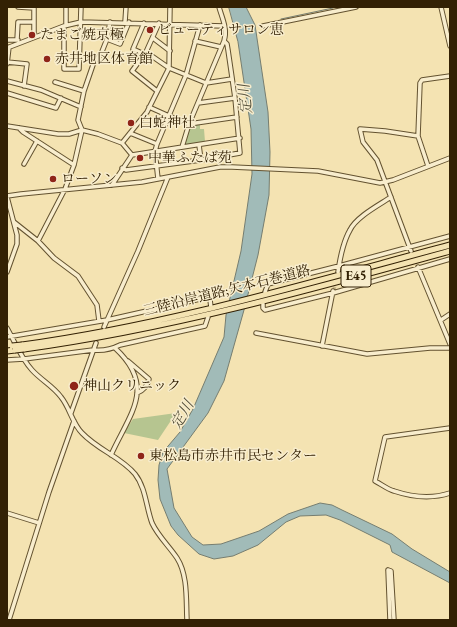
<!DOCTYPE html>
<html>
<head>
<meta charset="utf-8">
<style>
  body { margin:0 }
  #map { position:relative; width:457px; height:627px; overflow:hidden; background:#f4e3b2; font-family:"EB Garamond",serif }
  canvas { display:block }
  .frame { position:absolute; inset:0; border:8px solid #332104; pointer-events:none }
</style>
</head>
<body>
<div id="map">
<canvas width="457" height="627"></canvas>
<div class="frame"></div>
</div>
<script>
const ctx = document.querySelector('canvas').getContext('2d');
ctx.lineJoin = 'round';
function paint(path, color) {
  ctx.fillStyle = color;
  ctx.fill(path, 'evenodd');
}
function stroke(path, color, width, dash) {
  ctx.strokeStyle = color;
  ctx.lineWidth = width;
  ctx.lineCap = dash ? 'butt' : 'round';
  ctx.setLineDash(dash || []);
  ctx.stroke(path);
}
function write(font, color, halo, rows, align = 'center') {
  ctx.font = font + ' "EB Garamond","Noto Serif JP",serif';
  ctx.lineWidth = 3;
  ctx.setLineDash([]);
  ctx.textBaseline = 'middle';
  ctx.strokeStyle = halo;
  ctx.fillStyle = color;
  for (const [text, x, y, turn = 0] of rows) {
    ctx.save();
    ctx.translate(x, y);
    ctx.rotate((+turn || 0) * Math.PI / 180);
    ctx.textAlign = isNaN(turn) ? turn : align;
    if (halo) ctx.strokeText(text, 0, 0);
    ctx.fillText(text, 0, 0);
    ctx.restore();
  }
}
const green = new Path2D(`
  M200,124V129H204L205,142L183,145L191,125Z
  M176,413L158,440L124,433L133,419Z`);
const water = new Path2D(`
  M229,7H246L255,25L268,112L270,152L269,195L258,255L244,310L224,381L208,413L167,469L174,508L192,537L203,545L221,544L259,531L288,514L320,503L332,505L342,510L392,534L412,549L450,572V583L392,552L390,545L340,520L326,515L300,516L286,522L258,545L233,556L214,559L199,554L178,535L171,526L160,499L158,480L159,465L163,452L180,432L193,409L224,337L226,315L241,251L252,174L251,129L238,42Z`);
const stream = new Path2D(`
  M336,8L340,7
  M281,19L333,8`);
const minorTunnel = new Path2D(`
  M334,290L337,275`);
const minor = new Path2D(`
  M18,7L34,8
  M34,7V37
  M441,7L450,46
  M125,22L126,7
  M144,23L133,49L144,54
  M66,25V7
  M64,26V69H79L81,7
  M263,26L356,7
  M153,38L170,51
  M107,39L120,44L129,22
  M7,40H18
  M17,40L18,22H34
  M195,41L221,47
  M7,48L64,26L81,22L224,26
  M146,52L169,68L206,83L232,79
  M7,62L27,64L24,86
  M7,64L9,47
  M7,81L41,90L81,107
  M55,82L84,91
  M157,91L132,71L146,52L159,23
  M7,93L56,108L61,98
  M198,103L235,98
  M149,107L169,116
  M169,116L189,124L237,117
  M7,126L58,134H69L82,130L98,134L122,143L132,155
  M19,128L23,132L74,165
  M130,133L157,144
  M122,143L147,112L169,68L170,7
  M199,145L201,160
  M182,147L189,124L224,41
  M24,164L37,141
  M428,166L418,136L420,83L422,80L450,76
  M122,168L126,170L201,160L240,153L235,98L228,50L227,44L224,41C228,29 222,18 219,7
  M158,179L155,151L157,144L186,75L200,25
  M112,185L132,155L240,138
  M7,196L21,194L142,182L220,167H232L318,171L380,183L393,180L450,158
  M7,197L17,235V244L7,272
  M14,222L38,241L54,258L78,276L97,305L99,321
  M38,241L65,189L74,165L82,130L78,120L84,91L94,62L101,54L107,39L110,22
  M411,251L377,160L363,142L360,129L385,131L418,136
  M418,267L450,344
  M338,272C340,258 343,242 350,230C356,217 379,205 391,197
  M265,292L268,284L339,266L450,236
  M263,304V308L265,310L333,293L450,259
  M441,320L450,314
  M104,327L138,251L168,177
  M7,328C15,342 21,358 32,370C41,380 53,386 61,397C70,408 72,423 82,433C98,450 121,457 135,474C146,488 146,507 152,523C158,536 169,546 177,558C188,575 186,600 187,620
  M256,333L367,354L430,348H450
  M7,337L107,320L200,299H207L210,300L211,307
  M322,346L333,291
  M7,360L24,359L93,350C102,351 112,349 120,345L205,326L208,317
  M128,361L149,379C148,385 143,391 137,393
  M71,413L96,343
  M450,428L385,437L375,481C381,484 387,489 394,491C412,497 432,499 450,493
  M111,455C130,413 157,387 115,348
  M7,513L39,523
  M388,570L391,571L394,620
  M388,570L390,620
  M9,620L49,492L74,421`);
const highway = new Path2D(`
  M22,345C168,325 308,283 450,245
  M24,349C169,329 309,290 450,251
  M7,351L15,350`);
const highwayBridge = new Path2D(`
  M12,346L22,345
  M15,350L24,349`);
const markers = [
  [150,30,4,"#8f2418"],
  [32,35,4,"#8f2418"],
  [47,59,4,"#8f2418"],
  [131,123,4,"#8f2418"],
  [140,158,4,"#8f2418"],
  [53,179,4,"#8f2418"],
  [74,386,5,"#8f2418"],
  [141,456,4,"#8f2418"]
];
const shields = [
  [356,276,30]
];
const shieldNames = [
  ["E45",356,276]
];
const poiNames = [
  ["ビューティサロン恵",158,30],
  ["たまご焼京極",40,35],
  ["赤井地区体育館",55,59],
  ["白蛇神社",139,123],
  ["中華ふたば苑",148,158],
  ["ローソン",61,179],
  ["神山クリニック",83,386],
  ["東松島市赤井市民センター",149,456]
];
const streetNames = [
  ["三陸沿岸道路;矢本石巻道路",227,291,-14]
];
const waterNames = [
  ["定川",246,99,-96],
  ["定川",183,415,-60]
];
paint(green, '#b6c590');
paint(water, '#a1bbb8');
stroke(water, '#757d70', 1);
stroke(stream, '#757d70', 1);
stroke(minorTunnel, '#cdbc8f', 3.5, [3.5, 2]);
stroke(minor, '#635230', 5.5);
stroke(highway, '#332104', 7);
stroke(minor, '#f8edcd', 3.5);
stroke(highway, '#f4e3b2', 5);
stroke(highwayBridge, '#332104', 7, []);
stroke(highwayBridge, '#f4e3b2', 5);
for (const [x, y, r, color] of markers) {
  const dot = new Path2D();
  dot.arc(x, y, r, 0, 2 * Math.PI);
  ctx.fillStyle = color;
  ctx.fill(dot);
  stroke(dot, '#f8edcd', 1.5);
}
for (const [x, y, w] of shields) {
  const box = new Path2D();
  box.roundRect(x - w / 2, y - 11, w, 22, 3);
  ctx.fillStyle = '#f8edcd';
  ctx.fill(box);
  stroke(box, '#332104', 1);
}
write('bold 13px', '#332104', null, shieldNames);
write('14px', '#332104', '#f8edcd', poiNames, 'left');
write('14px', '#332104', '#f8edcd', streetNames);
write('italic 15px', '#544f3a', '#f8edcd', waterNames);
</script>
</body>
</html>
